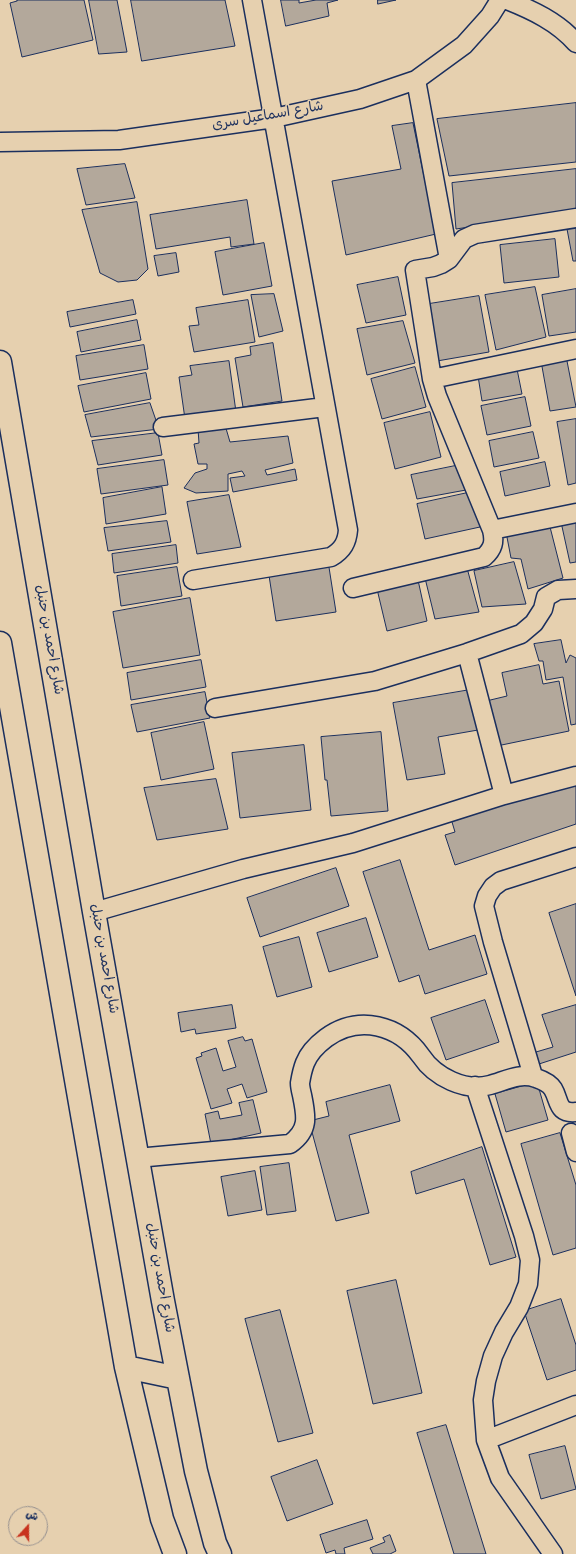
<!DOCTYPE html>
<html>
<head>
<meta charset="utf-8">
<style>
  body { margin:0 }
  #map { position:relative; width:576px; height:1554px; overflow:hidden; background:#e6d0af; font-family:"Indie Flower","Playpen Sans Arabic",sans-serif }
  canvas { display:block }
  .north { position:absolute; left:8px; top:1506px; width:40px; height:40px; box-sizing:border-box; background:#e6d0af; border:1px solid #95908f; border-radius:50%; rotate:21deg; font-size:11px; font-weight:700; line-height:16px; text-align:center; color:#1b2f5e }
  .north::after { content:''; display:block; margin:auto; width:14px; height:18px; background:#c8321e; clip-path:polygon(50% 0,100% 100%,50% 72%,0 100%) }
</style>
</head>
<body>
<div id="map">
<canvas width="576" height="1554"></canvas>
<div class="north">ش</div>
</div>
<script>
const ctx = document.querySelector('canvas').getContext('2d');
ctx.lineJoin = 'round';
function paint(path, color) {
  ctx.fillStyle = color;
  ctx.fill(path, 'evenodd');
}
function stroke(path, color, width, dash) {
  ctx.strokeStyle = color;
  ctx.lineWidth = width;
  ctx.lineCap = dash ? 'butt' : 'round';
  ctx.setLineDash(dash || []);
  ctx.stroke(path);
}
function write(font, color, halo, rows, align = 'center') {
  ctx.font = font + ' "Indie Flower","Playpen Sans Arabic",sans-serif';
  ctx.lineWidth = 3;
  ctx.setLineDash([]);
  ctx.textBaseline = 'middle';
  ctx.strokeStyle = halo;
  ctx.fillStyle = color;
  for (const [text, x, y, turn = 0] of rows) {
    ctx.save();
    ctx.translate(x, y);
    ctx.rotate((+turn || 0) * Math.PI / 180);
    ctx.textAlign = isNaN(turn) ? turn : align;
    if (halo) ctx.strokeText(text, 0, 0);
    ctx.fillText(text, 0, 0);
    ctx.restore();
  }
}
const building = new Path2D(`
  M17,0H84L93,40L22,57L10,3L17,1Z
  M89,0H117L127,52L99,54Z
  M131,0H225L235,46L142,61Z
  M281,0H299V3L316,0H338L327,3L329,16L286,26Z
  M378,0H396L378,4Z
  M576,103V162L449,176L437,119Z
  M413,123L436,234L346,255L332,181L401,169L392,126Z
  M125,164L135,198L86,205L77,169Z
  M576,169V211L456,229L452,183Z
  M247,200L254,244L231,247L230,237L156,249L150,215Z
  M137,202L148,269L137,280L118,282L100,273L82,210Z
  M576,227V261H573L567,229Z
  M555,239L559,277L504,283L500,245Z
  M264,243L272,286L223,295L215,252Z
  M176,253L179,272L158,276L154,256Z
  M398,277L406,315L366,323L357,285Z
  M535,287L546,337L496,350L485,295Z
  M576,289V332L549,336L542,295Z
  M274,294L283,331L259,337L251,295Z
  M479,296L489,352L437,361L429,304Z
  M133,300L136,314L70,327L67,312Z
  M248,300L255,342L194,352L189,326L199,325L196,308Z
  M137,320L141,340L81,352L77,332Z
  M403,321L415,363L367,375L357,329Z
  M273,343L282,401L243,407L235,358L251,355L250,347Z
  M144,345L148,369L80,380L76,356Z
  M566,356L576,407L550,411L541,361Z
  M229,361L236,412L185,419L179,377L192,375L190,366Z
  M415,367L426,407L382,419L371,379Z
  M517,369L522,394L482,401L478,376Z
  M146,373L151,399L84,412L78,386Z
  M525,397L531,426L487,435L481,406Z
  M150,403L159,429L91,437L85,415Z
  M430,412L441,457L395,469L384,423Z
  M576,419V483L568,485L557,422Z
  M225,425L230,442L288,436L293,463L265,470L267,475L295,469L297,480L233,492L230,478L245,476L242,471L228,474V491L196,493L184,488L195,473L207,469V464H198L194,444L199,443L198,429Z
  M533,432L539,458L494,467L489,441Z
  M158,433L162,455L98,465L92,441Z
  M164,460L168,485L101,494L97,469Z
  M545,462L550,486L505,496L500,472Z
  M460,465L466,490L417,499L411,475Z
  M162,487L166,514L106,524L103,498Z
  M472,492L480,527L425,539L417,504Z
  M229,495L241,547L197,554L187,502Z
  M576,518V562L570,563L561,522Z
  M167,521L171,542L108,551L104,528Z
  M549,523L563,578L528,589L521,559L511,558L506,532Z
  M176,545L178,563L114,573L112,554Z
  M328,561L336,612L276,621L268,569Z
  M514,562L526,604L482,607L474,571Z
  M177,567L182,596L121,606L117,576Z
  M467,568L479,612L435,619L425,578Z
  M418,580L427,621L387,631L377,589Z
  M190,598L200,655L123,668L113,612Z
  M561,640L566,663L570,655L576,658V724L571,725L563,677L546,680L543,661H539L534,644Z
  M201,660L206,687L131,700L127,673Z
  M539,665L543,684L559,681L569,731L492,747L482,702L507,696L502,673Z
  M470,690L478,730L438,737L445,774L407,780L393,703Z
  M205,692L210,718L137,732L131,705Z
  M204,722L214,769L161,780L151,733Z
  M381,732L388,811L331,816L327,780H325L321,737Z
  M304,745L311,810L240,818L232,753Z
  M216,779L228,829L157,840L144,788Z
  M576,780V824L455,865L445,835L455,832L452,822Z
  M400,860L429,950L475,935L487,974L425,994L419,975L399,982L363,872Z
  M336,868L349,906L260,937L247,898Z
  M576,904V996L549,913Z
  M366,918L378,957L329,972L317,933Z
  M299,937L312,987L277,997L263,947Z
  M485,1000L499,1042L446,1060L431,1018Z
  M232,1005L236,1028L196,1034L195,1029L181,1032L178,1013Z
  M576,1005V1052L539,1064L536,1052L553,1047L542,1015Z
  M243,1037L245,1041L252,1039L267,1092L247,1098L242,1084L227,1089L232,1103L211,1109L196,1058L202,1056L201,1053L216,1048L223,1071L236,1067L228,1041Z
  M537,1082L548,1120L506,1132L495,1094Z
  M390,1085L400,1121L349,1135L369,1213L336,1221L309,1121L329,1116L326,1102Z
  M253,1100L261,1133L211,1144L205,1114L218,1111L220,1119L242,1115L239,1103Z
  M560,1133L576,1185V1248L553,1255L521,1144Z
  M482,1147L516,1257L490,1265L464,1179L416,1194L411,1172Z
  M289,1163L296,1211L267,1215L260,1167Z
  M255,1171L262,1210L228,1216L221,1177Z
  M396,1280L422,1393L373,1404L347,1291Z
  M561,1299L576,1345V1370L547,1380L524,1311Z
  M280,1310L313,1433L278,1442L245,1319Z
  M446,1425L486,1554H454L417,1433Z
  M565,1446L576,1489L541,1499L529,1455Z
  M317,1460L333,1504L287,1521L271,1477Z
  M367,1520L373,1539L344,1548L345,1554H336L335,1550L326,1553L320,1535Z
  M390,1535L396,1551L390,1554H373L370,1548L385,1542L383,1538Z`);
const minor = new Path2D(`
  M507,0C532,10 558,22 576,43
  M416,80L449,259
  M0,142L119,140L274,118L360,99L416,80L464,45L490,16L500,0
  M432,379L576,349
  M163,427L325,407
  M492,530L576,513
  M193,580L331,557C343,550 347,542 348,530L252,0
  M353,588L484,557C493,549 495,542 492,530L437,396L432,379L415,270L433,267L441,264L449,259L464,239L475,234L576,218
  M467,653L504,795
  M215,708L375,681L467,653L521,634L534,623L543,609L546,597L558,590L576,589
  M94,912L243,869L353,843L504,795L576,776
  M533,1076L493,942L484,906L487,896L493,887L501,881L576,857
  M475,1086L524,1236L530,1260L528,1284L519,1307L504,1332L493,1356L486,1381L483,1400L486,1440L500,1478L553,1554
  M571,1133L576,1152
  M137,1158L290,1144C310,1130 306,1115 302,1095C301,1091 300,1087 300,1083C301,1077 303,1068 305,1063C309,1053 318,1044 326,1038C359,1014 399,1025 421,1056C435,1077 465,1092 490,1085C505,1081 520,1072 536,1078C542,1080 550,1084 553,1089C560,1101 557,1114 576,1112
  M486,1440L576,1405`);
const tertiary = new Path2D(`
  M0,362L94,912L163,1301L196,1471L215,1543L220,1554
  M0,643L126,1367L162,1519L175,1554
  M126,1367L178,1378`);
const streetNames = [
  ["شارع اسماعيل سرى",268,117,-10],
  ["شارع احمد بن حنبل",48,640,80],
  ["شارع احمد بن حنبل",103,959,80],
  ["شارع احمد بن حنبل",159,1278,80]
];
paint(building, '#b3a89b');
stroke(building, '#1b2f5e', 1);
stroke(minor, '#1b2f5e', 21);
stroke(tertiary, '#1b2f5e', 25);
stroke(minor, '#e6d0af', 18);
stroke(tertiary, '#e6d0af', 22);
write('14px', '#1b2f5e', '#e6d0af', streetNames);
</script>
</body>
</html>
